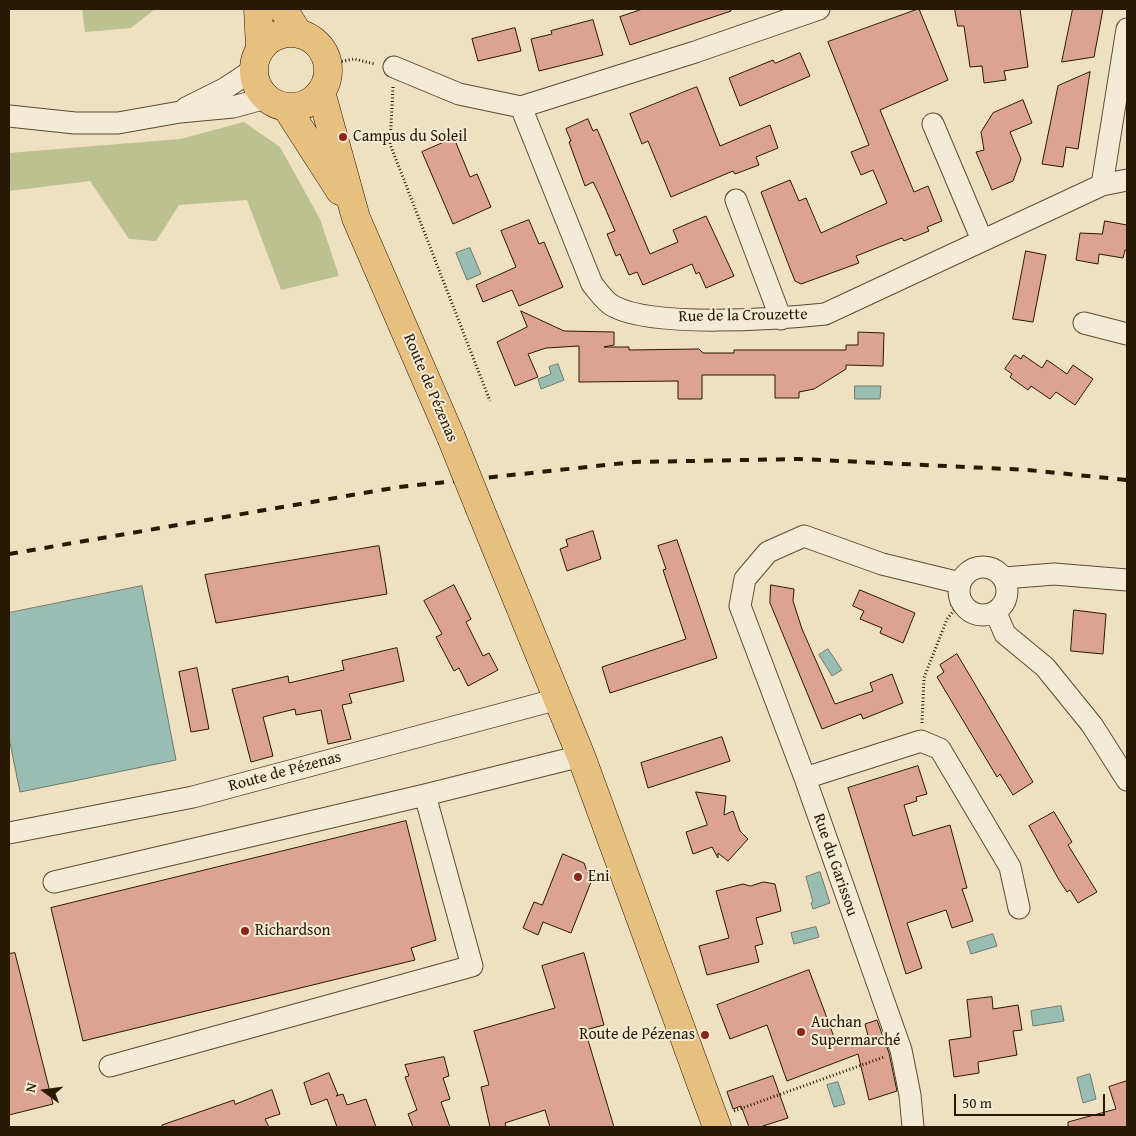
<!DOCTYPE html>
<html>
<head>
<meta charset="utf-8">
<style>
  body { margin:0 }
  #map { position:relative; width:1136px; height:1136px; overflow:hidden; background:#eee0c0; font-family:"Gentium Book Plus",serif }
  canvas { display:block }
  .frame { position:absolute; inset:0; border:10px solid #2a1902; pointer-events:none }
  .north { position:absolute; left:20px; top:1066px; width:50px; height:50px; -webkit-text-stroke:4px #f4ebd6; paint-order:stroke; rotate:284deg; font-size:14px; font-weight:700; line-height:20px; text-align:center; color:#2a1902 }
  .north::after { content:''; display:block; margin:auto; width:18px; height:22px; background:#2a1902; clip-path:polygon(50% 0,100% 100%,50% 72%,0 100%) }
  .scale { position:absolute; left:954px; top:1094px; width:151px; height:22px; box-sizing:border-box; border:2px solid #2a1902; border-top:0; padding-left:6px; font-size:15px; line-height:18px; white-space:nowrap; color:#2a1902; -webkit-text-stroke:4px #f4ebd6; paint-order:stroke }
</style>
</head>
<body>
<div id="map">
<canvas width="1136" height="1136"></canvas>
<div class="frame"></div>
<div class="north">N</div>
<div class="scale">50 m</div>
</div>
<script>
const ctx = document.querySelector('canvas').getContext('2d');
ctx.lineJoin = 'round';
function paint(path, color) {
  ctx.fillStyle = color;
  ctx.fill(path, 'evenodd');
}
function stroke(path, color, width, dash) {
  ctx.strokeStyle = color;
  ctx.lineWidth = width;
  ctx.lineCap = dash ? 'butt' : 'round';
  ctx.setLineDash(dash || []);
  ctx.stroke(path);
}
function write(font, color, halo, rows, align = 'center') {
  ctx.font = font + ' "Gentium Book Plus",serif';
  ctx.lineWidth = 4;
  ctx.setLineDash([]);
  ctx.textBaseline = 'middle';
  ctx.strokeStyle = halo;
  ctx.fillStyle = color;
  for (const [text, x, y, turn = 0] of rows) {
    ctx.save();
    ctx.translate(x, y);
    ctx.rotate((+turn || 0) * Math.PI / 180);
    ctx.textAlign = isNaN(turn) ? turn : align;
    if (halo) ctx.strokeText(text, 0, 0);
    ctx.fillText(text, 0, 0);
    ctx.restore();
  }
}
const green = new Path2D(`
  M82,9H155L131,28L85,32Z
  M244,122L280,147L320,219L339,276L281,290L247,200L179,205L156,241L129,239L90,181L9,191V153L180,139Z`);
const water = new Path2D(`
  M470,248L481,274L467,280L456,253Z
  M558,364L564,380L541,389L538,379L551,374L549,367Z
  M855,386H881L880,399H855Z
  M142,586L176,760L20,792L9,738V613Z
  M828,649L842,670L832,676L819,655Z
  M820,872L830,903L813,909L811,903L813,902L806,877Z
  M816,927L819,937L794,944L791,933Z
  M993,934L997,946L971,954L967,942Z
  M1061,1006L1064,1021L1033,1026L1031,1011Z
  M1090,1074L1096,1099L1083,1103L1077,1078Z
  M838,1082L845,1104L834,1107L827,1085Z`);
const building = new Path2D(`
  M643,9H731V11L630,45L620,17Z
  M919,9L948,80L880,110L914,192L928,186L942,221L927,227L929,231L904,241L902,238L856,256L859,263L801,284L795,281L789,266L761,192L790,180L799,201L806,198L821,233L887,203L873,170L861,175L851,152L869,145L828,42Z
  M955,9H1020L1028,67L1004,71L1006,80L984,83L982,66L970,67L964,26H958Z
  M1073,9H1103L1094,57L1062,62Z
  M593,20L603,55L539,71L531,39L552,34L551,31Z
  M515,28L521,51L478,61L472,39Z
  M800,53L810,76L740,106L729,78L773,60L775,63Z
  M1090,72L1078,149L1066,147L1063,167L1042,164L1058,86Z
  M697,87L720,146L770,125L778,148L756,157L759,165L735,174L733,171L671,197L648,141L642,144L630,114Z
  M1023,100L1032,123L1010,132L1021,159L1013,181L992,190L976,152L984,150L981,132L993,113Z
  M588,119L593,131L597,129L650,254L678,242L673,230L706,216L734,276L706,288L699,272L696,274L692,264L643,285L637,272L629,275L620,254L616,256L607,234L615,231L599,194L593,182L585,186L569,142L571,141L566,129Z
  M454,138L470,177L477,174L491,207L453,224L422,152Z
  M529,220L539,244L544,242L563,287L519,306L512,290L483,302L476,285L516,267L501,231Z
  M1105,221L1127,225V250H1125L1123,258L1099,254L1098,264L1076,260L1080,233L1102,234Z
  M1026,251L1046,255L1033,322L1013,319Z
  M521,311L564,331L614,332V345L604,347H629V350L699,349L703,353H734V350H846V345H858V332L884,333L883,366L846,365V369L814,389L799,392V398H775V375H702V399H678V381L579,382V346L546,348L528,354L538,377L515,386L497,342L527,327Z
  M1015,355L1021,359L1023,355L1042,368L1047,360L1067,374L1073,365L1093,379L1075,405L1056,392L1050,399L1031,386L1028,390L1010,377L1012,374L1005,369Z
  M593,531L601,559L567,571L560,549L568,546L566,540Z
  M677,540L717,658L610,693L602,667L686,639L663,570L666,569L658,546Z
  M379,546L387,594L216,623L205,575Z
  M454,585L471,619L466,622L483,656L489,653L498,670L468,686L459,668L454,671L436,637L442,634L424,601Z
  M771,585L794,589L793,601L802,629L835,704L873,691L870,683L892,674L903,703L863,719L861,714L822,729L770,603Z
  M860,590L915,613L903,643L880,633L882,628L860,619L864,611L853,606Z
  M1074,610L1106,614L1103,654L1071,651Z
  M397,648L404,681L349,694L352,703L342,705L351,739L328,744L321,710L296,715L295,709L263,717L273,756L251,762L232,689L288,676L289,683L344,670L342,661Z
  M957,654L1033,782L1013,795L1000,774L997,777L937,677L944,672L940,665Z
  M197,668L209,729L191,732L179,672Z
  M722,737L730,761L648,788L641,763Z
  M918,766L927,794L916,797L917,801L904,805L913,836L950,825L967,888L962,889L973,921L952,928L946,910L907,923L922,968L906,974L848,788Z
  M696,792L726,796L724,815L733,811L740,831L748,839L728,861L718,853V858L712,847L693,854L686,832L707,825Z
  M1054,812L1072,842L1068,845L1097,892L1078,903L1070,890L1067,892L1059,880L1029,826Z
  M406,821L436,940L411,948L415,960L83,1041L51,908Z
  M563,854L584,863L591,882L571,933L543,922L538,935L523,928L534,902L542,905Z
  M764,882L775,884L781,911L756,918L763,944L755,946L759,962L707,975L699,946L729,938L716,891L743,884L750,886Z
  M15,953L53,1104L9,1115V954Z
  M584,953L604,1025L585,1030L614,1127H550L545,1110L505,1123L506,1127H490L481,1087L489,1085L474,1031L555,1008L542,966Z
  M809,970L837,1045L868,1036L865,1024L877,1020L889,1053L897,1091L869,1100L858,1054L787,1081L767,1025L730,1039L717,1005Z
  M992,997L993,1009L1018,1005L1022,1030L1013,1031L1017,1055L978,1062L979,1073L954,1077L949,1040L971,1037L967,1000Z
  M444,1057L449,1076L443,1078L450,1099L441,1102L450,1127H413L408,1114L417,1110L405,1077L409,1076L405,1065Z
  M329,1073L338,1095L336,1096L343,1094L347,1105L366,1099L376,1127H337L327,1099L311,1105L304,1083Z
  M773,1076L788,1118L760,1127H749L741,1106L733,1109L727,1092Z
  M1127,1081V1127H1068V1122L1116,1109L1109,1087Z
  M272,1090L280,1114L265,1119L269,1127H162V1125L234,1100L235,1104Z`);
const path = new Path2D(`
  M328,64L354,59L375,64
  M393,87L390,144L490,401
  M922,723L924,678L947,619L960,603
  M734,1111L884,1057`);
const minor = new Path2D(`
  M394,67L459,94L521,107L695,52L819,9
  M521,107L592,284C598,291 605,302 613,306C653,328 777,319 825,314L1102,185L1127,180
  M186,108L224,89L253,70
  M9,116L75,123H118L180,112L233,107L266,98
  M933,124L982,240
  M1102,185L1127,29
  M736,200L781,319
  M1084,323L1127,334
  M959 591a24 24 0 1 1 48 0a24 24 0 1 1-48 0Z
  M1005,578L1054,574L1127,580
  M996,613L1005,634L1045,667L1092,725L1127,780
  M805,778L921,741L940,749L1010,867L1019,908
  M9,833L193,797L558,699
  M54,882L425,795L581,756
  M110,1066L472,966L425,795
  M913,1127L910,1095L901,1050L805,778L740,606L745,579L768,552L804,536L882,564L960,583`);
const major = new Path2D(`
  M258,9L260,48
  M283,9L299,34
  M254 70a37 37 0 1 1 74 0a37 37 0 1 1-74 0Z
  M321,92L356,218L451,437
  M286,107L340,191
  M480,509L581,756L717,1127`);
const rail = new Path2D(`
  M9,554L399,487L634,462L799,459L1028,470L1127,480`);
const majorBridge = new Path2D(`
  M451,437L480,509`);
const markers = [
  [343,137,5,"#8f2418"],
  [578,877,5,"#8f2418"],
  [245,931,5,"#8f2418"],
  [801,1032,5,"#8f2418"],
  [705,1035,5,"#8f2418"]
];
const poiNames = [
  ["Campus du Soleil",353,137],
  ["Eni",588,877],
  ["Richardson",255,931],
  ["Auchan",811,1023],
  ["Supermarché",811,1041],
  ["Route de Pézenas",695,1035,"right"]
];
const streetNames = [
  ["Rue de la Crouzette",743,316,-1],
  ["Route de Pézenas",430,388,67],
  ["Route de Pézenas",285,772,-15],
  ["Rue du Garissou",835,865,71]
];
paint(green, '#bcc190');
paint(water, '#99bdb2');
stroke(water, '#6d7b6c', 1);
paint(building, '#dca392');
stroke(building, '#2a1902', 1);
stroke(minor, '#5b4b32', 23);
stroke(major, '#2a1902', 29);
stroke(path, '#2a1902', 3, [1, 2.5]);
stroke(minor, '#f4ebd6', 21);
stroke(major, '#e7c080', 28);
stroke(rail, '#2a1902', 4, [9, 9]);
stroke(majorBridge, '#2a1902', 29, []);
stroke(majorBridge, '#e7c080', 28);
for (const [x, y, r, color] of markers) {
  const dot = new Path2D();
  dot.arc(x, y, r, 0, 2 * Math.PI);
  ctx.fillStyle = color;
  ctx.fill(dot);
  stroke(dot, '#f4ebd6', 2);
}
write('16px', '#2a1902', '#f4ebd6', poiNames, 'left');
write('16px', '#2a1902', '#f4ebd6', streetNames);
</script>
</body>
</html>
